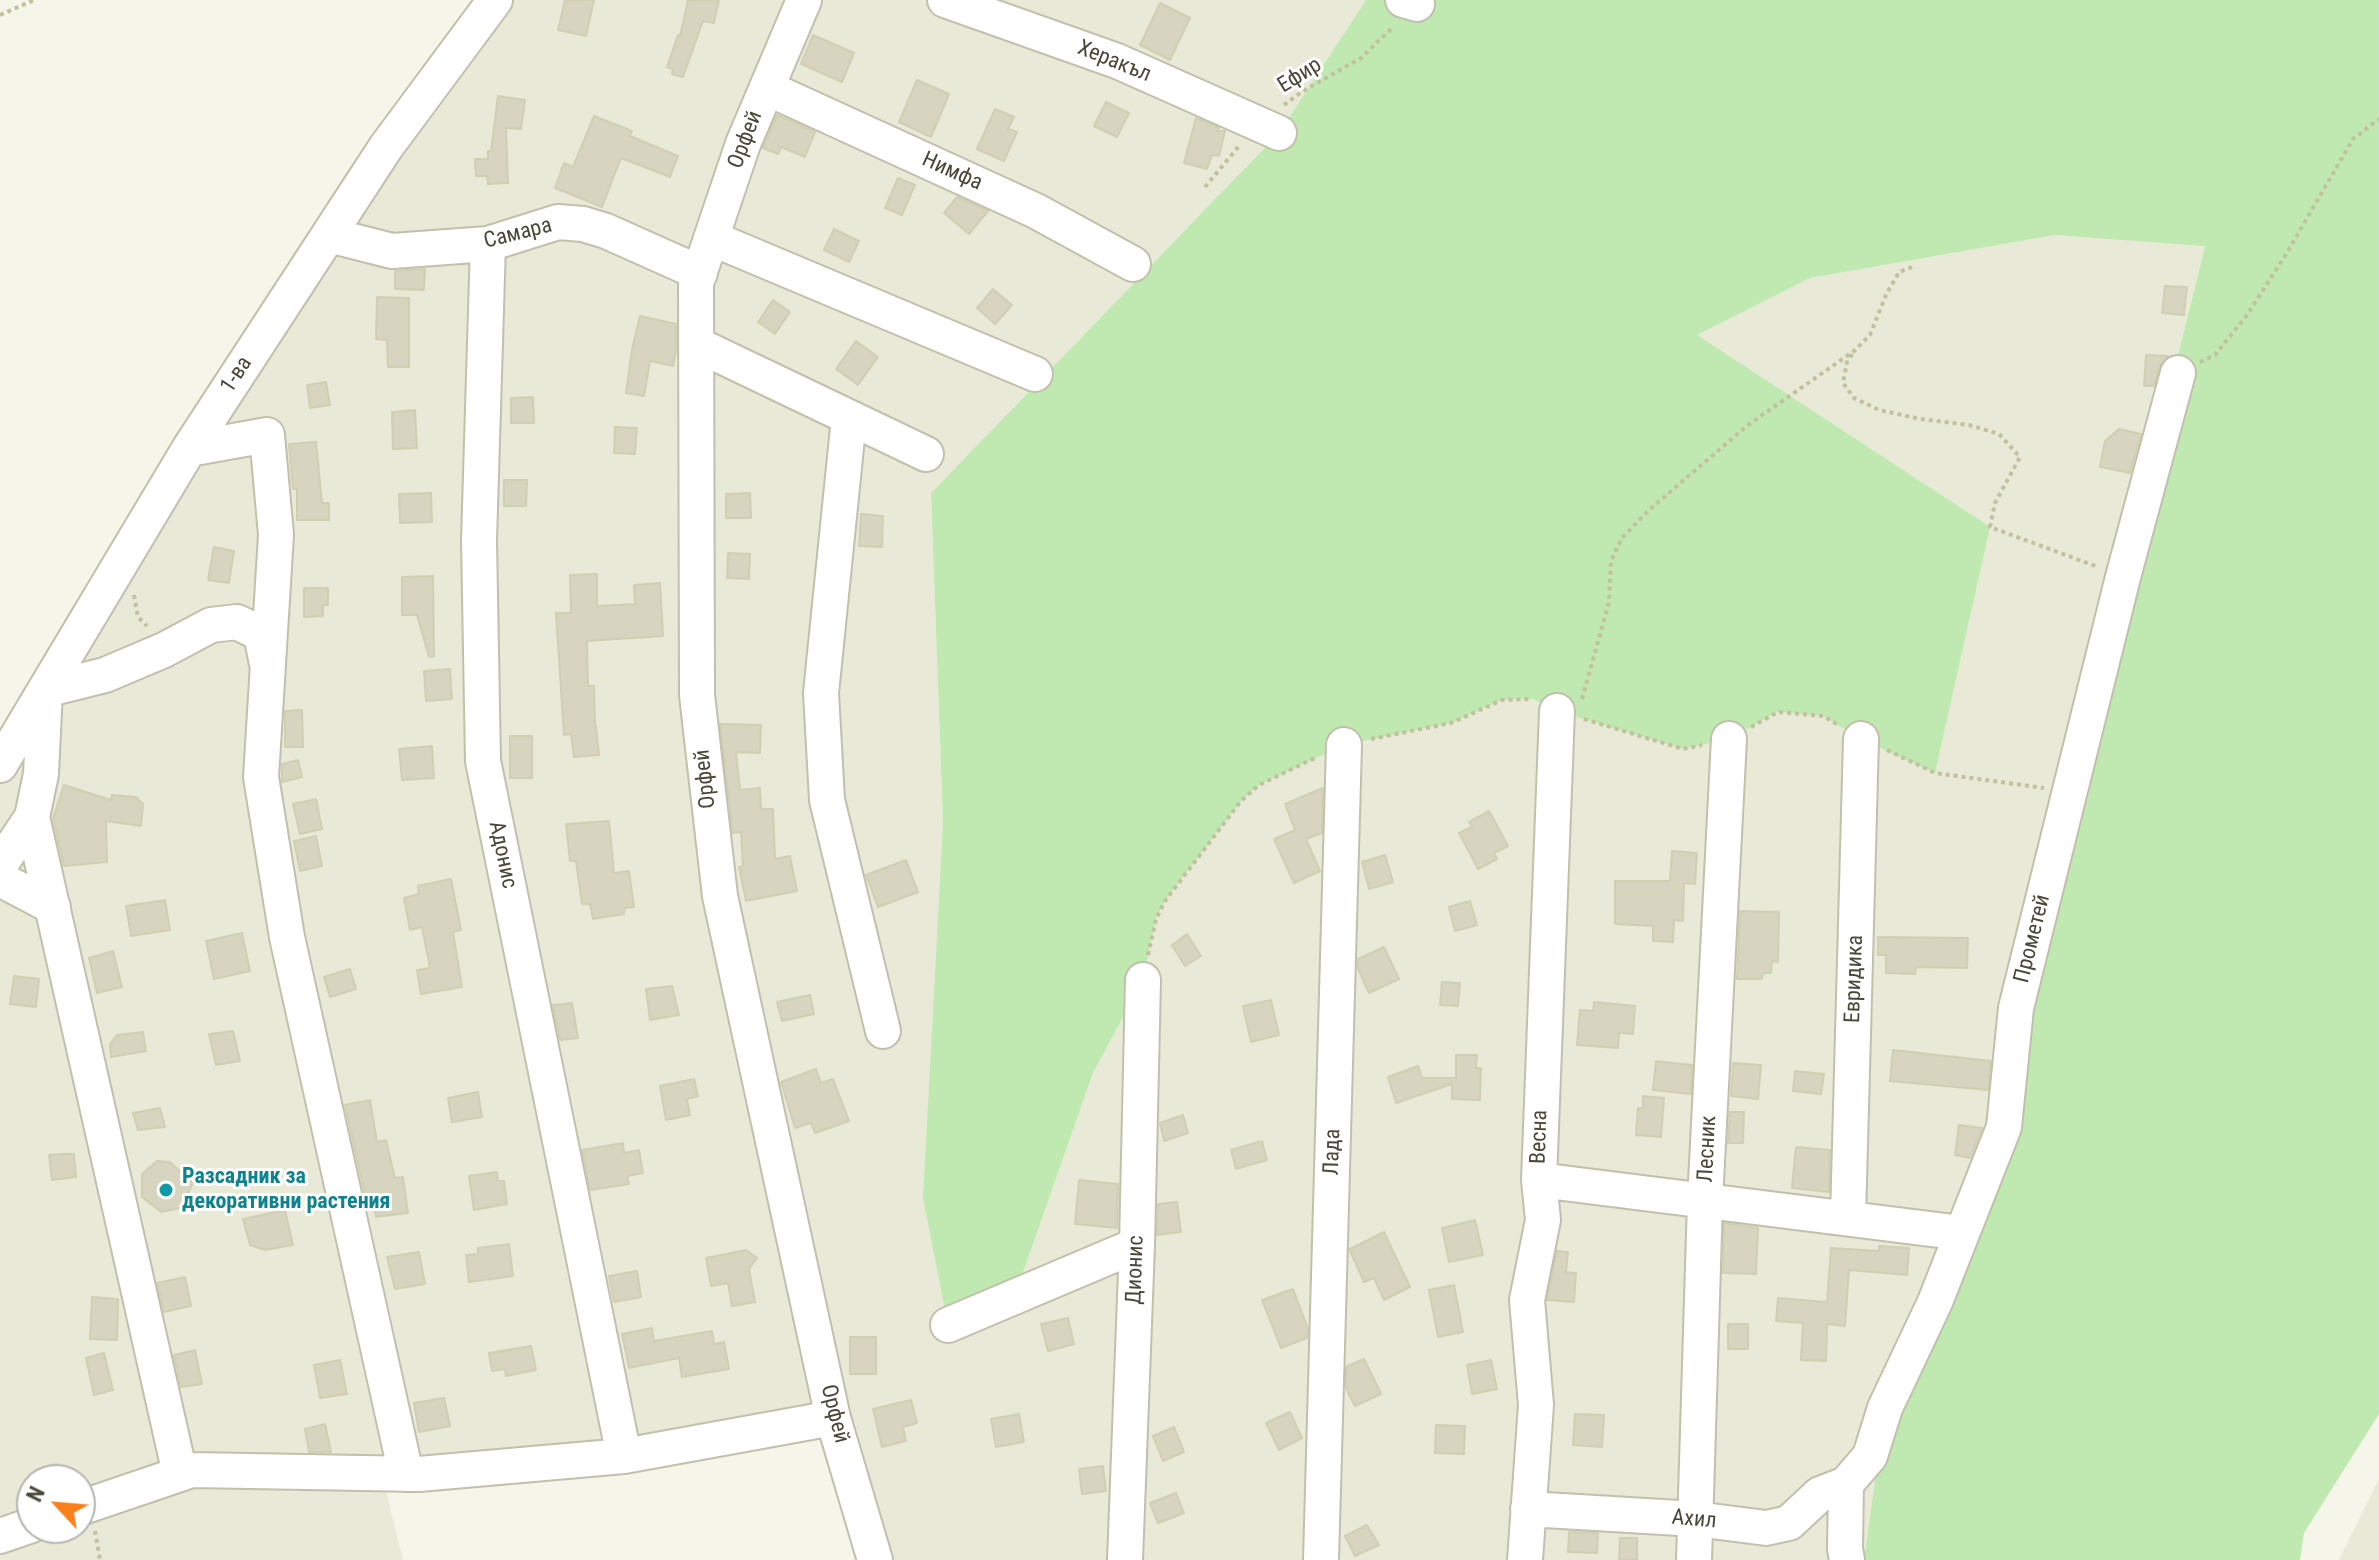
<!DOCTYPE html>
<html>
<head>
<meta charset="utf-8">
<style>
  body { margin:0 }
  #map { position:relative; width:2379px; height:1560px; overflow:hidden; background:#f5f5e9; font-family:"Roboto Condensed",sans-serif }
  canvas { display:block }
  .north { position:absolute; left:16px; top:1464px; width:80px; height:80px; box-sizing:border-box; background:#fff; border:2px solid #b6b5af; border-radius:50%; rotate:296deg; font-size:22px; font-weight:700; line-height:32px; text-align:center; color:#494737 }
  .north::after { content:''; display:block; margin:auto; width:28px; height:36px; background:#fb801a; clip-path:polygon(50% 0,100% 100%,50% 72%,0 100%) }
</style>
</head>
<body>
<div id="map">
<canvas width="2379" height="1560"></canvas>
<div class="north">N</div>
</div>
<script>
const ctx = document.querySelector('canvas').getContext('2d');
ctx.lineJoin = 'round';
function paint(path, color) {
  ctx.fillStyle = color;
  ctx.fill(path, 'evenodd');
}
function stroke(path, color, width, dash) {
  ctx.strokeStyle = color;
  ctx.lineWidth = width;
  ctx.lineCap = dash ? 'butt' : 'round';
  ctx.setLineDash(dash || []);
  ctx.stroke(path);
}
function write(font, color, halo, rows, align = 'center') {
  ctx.font = font + ' "Roboto Condensed",sans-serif';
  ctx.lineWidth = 6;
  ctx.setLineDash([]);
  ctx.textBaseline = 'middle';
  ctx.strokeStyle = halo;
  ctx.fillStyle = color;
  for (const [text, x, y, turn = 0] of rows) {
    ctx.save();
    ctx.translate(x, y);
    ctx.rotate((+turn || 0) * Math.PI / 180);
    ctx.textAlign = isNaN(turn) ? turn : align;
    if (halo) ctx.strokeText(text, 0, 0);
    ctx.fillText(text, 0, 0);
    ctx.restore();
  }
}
const residential = new Path2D(`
  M495,0H1366L1279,133L931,493L943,824L1014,1297L1093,1073L1143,980L1156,919L1165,901L1241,801L1259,785L1344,745L1451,723L1502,700L1533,699L1557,711L1577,717L1729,739L1778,712L1823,716L1861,739L1696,335L1810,278L2055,235L2205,245L2016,1008L2004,1127L1885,1408L1864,1560H875L833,1418L382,1475L403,1560H0V765ZM32,1480H80V1528H32Z
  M2379,1479V1560H2339Z`);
const green = new Path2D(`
  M1366,0H2379V1414L2304,1533L2300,1560H1864L1885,1408L2004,1127L2016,1008L2205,246L2055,235L1810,278L1697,335L1990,527L1935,773L1861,739L1823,716L1778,712L1729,739L1683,749L1557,711L1533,699L1502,700L1451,723L1344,745L1259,785L1241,801L1165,901L1156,919L1143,980L1093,1073L1014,1298L948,1325L923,1198L943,824L931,493L1279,133Z`);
const building = new Path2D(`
  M565,0H594L586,36L558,30Z
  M688,0H719L714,23L703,21L683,77L672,74L673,69L667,67L678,35L680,36Z
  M1160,3L1190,18L1170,60L1140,45Z
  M813,35L854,53L842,82L801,64Z
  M917,80L949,94L931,137L899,122Z
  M498,96L525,100L521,129L506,128L508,183L488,184L487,176H476L475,159H488V151H491Z
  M1106,102L1129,113L1117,137L1094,126Z
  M995,109L1014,117L1008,129L1017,132L1004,161L977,149Z
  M777,115L815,132L805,157L781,147L778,154L763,148Z
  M594,116L632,131L630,136L678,156L670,177L621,158L602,207L555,188L564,163L573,167Z
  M1196,118L1219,128L1218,131H1225L1219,156L1212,155L1207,169L1184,163Z
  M898,178L915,185L902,215L885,208Z
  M957,197L988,211L969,234L944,213Z
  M834,229L859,241L849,262L824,250Z
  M425,269L424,290L395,289V271Z
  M2165,286L2187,287L2184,315L2162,313Z
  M993,289L1012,305L995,324L977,308Z
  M377,297L409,298V367H388L387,340L376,339Z
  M773,300L790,312L775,334L758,322Z
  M640,316L676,324V351L673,366L650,361L644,396L626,393L632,349Z
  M856,341L878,357L858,385L836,369Z
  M2146,355L2168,356L2159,367L2154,386H2144Z
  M326,382L330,405L310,408L307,385Z
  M533,397L534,423H511V398Z
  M415,410L417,448L393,449L392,412Z
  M615,427L637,428L635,454L614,453Z
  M2119,429L2141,434L2130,473L2100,467L2105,441Z
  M316,442L322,503H329V520H297V489H293L289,444Z
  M504,480H527L526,506H504Z
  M431,493L432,522L400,523L399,494Z
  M750,493L751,518H726V494Z
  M861,514L883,516L882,547L859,546Z
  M214,547L234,551L229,583L208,580Z
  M728,553L750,554L749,579L727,578Z
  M597,574V606L635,604L634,585L660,583L663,636L587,641L588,686H594L595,726H596L599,755L574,757L571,734L564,735L556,613H571L570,575Z
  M433,576L434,656L429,657L417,615H402V577Z
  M304,588H328V605H323V616L304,617Z
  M450,669L452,699L426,701L424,671Z
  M302,710L303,747H285V711Z
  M720,724L761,725L760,753L736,752L740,790L760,788L761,809H773L775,859L790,856L797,891L746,901L739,867L743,866L741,832L733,833Z
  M510,736H532V778H510Z
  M432,746L434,778L402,780L399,749Z
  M298,760L302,777L282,782V764Z
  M64,785L111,800L112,795L136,797L143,804L141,826L106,821L107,862L64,866L53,818Z
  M1323,788L1322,833L1306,839L1320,871L1294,883L1274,839L1295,830L1285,804Z
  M316,799L322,829L300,834L293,804Z
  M1489,811L1508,846L1494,853L1497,859L1478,869L1459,833L1472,827L1469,822Z
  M609,821L614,873L629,871L634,907L625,908L624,914L593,919L590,904H582L576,861H570L566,824Z
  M316,836L322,866L300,871L294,841Z
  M1672,851L1697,853L1695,884L1684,883L1683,921L1674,920L1673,942L1653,941V926L1615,924V881H1670Z
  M1385,855L1393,882L1369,889L1362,862Z
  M906,860L918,892L878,907L866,875Z
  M451,879L461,930L453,932L462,987L421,994L417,970L430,968L422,927L410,930L404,898L419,894L418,886Z
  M165,900L170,930L131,936L126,906Z
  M1470,901L1477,925L1455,931L1449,907Z
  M1740,911L1779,912L1778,962L1772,961L1771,973H1764L1761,979H1737Z
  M242,933L250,971L214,979L206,941Z
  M1187,934L1201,956L1185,966L1172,945Z
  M1878,937L1968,938L1967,968L1916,967L1915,974L1886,973V955H1878Z
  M1384,947L1399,979L1369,993L1358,969V959Z
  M113,951L122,987L97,993L89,958Z
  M350,969L356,989L330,997L324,977Z
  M14,976L39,979L36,1007L10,1004Z
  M1442,982L1460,983L1458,1006L1440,1005Z
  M672,986L679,1015L650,1020L646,989Z
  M810,995L814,1014L782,1021L777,1002Z
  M1271,1000L1279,1035L1251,1042L1243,1006Z
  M1594,1002L1635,1006L1633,1034L1619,1033L1618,1048L1577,1045L1580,1010L1593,1011Z
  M572,1003L578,1038L560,1040L553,1005Z
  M233,1031L240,1061L216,1065L209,1034Z
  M143,1032L146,1051L111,1057L110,1044L117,1035Z
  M1893,1050L1991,1061L1988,1090L1890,1081Z
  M1456,1055H1477L1476,1068H1481L1480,1100L1452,1099V1084L1396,1103L1388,1077L1418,1066L1422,1078H1456Z
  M1656,1061L1692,1065L1691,1094L1653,1090Z
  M1733,1063L1761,1065L1758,1099L1731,1096Z
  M816,1069L821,1083L833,1079L849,1121L815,1133L811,1123L795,1128L781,1082Z
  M1795,1071L1824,1074L1821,1094L1793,1091Z
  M694,1079L698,1096L687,1099L690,1115L666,1120L660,1086Z
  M478,1092L482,1117L452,1122L448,1098Z
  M1643,1096L1664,1098L1661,1137L1636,1135L1638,1108H1643Z
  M370,1100L377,1142L386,1140L395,1178L403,1177L408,1213L376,1217L373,1198L366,1199L345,1105Z
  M160,1108L165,1127L138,1130L133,1113Z
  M1730,1112H1744L1743,1143H1728Z
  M1183,1115L1188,1133L1164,1141L1160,1123Z
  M1959,1125L1982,1128L1970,1158L1955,1155Z
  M1262,1141L1267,1160L1236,1169L1231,1150Z
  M623,1143L624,1153L639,1150L643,1173L627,1176L629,1184L590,1190L582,1150Z
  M1796,1147L1830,1150L1829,1192L1792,1188Z
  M63,1154H74L76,1177L52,1180L49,1155Z
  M157,1161L170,1162L193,1183L181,1208L161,1212L142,1197V1174Z
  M497,1172L498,1181H504L507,1204L474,1210L469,1176Z
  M1079,1180L1118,1184L1117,1228L1075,1224Z
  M1177,1202L1181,1232L1157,1235L1158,1204Z
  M285,1210L293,1245L265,1250L250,1245L243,1219Z
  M1475,1220L1483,1255L1449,1262L1442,1228Z
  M1724,1223L1758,1228L1756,1274L1723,1273Z
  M1384,1232L1410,1287L1384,1300L1374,1278L1364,1282L1350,1251V1249Z
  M509,1244L513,1276L469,1282L466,1255L478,1254V1248Z
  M1879,1246L1909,1248L1907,1275L1849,1270L1845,1326L1827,1324L1826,1361L1801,1360L1803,1323L1776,1321L1778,1298L1827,1302L1831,1248L1879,1251Z
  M746,1250L757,1258L749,1269L755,1302L732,1306L728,1283L711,1286L706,1258Z
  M1557,1251L1568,1252L1566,1272L1576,1273L1574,1302L1547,1300Z
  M419,1252L425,1284L395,1289L387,1257Z
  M637,1271L641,1297L614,1302L609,1276Z
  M185,1277L191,1306L164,1312L157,1283Z
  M1454,1285L1463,1332L1438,1337L1429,1290Z
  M1293,1289L1308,1329L1307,1338L1281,1348L1262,1300Z
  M92,1297L118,1299L117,1340L90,1339Z
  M1068,1318L1074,1344L1048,1351L1041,1324Z
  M1728,1324H1748V1349H1728Z
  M652,1328L654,1341L712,1331L714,1344L724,1342L729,1369L682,1377L679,1358L629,1368L622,1334Z
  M850,1337H876V1374H850Z
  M531,1346L536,1370L506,1376L505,1369L492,1371L489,1353Z
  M195,1350L202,1384L181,1387L174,1355Z
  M104,1353L113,1390L94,1395L86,1358Z
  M1364,1359L1381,1394L1355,1406L1346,1388V1367Z
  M340,1360L347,1394L320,1398L314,1365Z
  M1491,1360L1497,1389L1472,1394L1467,1365Z
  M444,1398L450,1426L419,1432L414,1403Z
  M911,1400L917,1423L903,1427L906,1441L882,1447L873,1409Z
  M1290,1412L1302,1438L1279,1450L1266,1423Z
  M1019,1414L1024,1442L996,1447L991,1419Z
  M1575,1414L1604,1415L1602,1447L1573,1445Z
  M325,1424L331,1452H309L305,1429Z
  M1436,1425L1465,1426L1464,1454L1435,1453Z
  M1174,1427L1184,1452L1163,1461L1153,1436Z
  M1103,1466L1106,1491L1082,1494L1079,1469Z
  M1176,1493L1184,1513L1158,1523L1150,1503Z
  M1367,1525L1379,1545L1355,1556L1345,1536Z
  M1569,1532L1598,1533L1597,1553L1568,1552Z
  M1620,1538H1637V1560H1619Z`);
const path = new Path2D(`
  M0,15L34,0
  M1284,105L1303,91L1361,58L1393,27
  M1205,187L1239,146
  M1852,354L1847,362L1843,383L1854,398L1879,410L1920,419L1969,425L1999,434L2020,457L1995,503L1990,527L2098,567
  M2200,362L2215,355L2247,315L2285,256L2353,139L2379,119
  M134,595L138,617L147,626
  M1582,699L1609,602L1611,561L1622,538L1649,510L1748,425L1854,351L1870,335L1886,295L1899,272L1915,266
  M1584,719L1683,749L1702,745
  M1751,727L1778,712L1823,716L1840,726
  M1371,739L1451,723L1502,700L1531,699
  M1887,750L1935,773L2044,788
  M1148,955L1156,919L1165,901L1241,801L1259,785L1317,757
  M95,1531L100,1560`);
const minor = new Path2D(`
  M804,0L743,144L696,283L697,695L720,896L833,1418L875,1560
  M945,0L1117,61L1279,133
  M1403,0L1417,4
  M767,88L1036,211L1133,264
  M329,235L392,251L488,244L558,222L583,224L606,231L700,273
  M711,238L1035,374
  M488,244L479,540L483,761L624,1456
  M698,345L926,454
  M849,418L821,693L827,800L883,1031
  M189,449L267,435L276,535L261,777L287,937L406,1474
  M0,765L189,449L386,147L495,0
  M0,865L32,817
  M0,879L53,907
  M1539,1180L1962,1233
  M1848,1218L1861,739
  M948,1325L1137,1245
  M180,1474L32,817L41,774L45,690L105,675L164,650L211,625L237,622L261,634L267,664
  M1846,1484L1845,1549L1847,1560
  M80,1508L192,1470L419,1474L624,1456L833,1418
  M1528,1509L1696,1519L1766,1528L1789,1523L1820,1494L1846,1484L1870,1456L1885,1408L1935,1302L2004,1127L2016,1008L2123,577L2178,373
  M0,1536L32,1525
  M1125,1560L1137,1245L1143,980
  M1321,1560L1344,745
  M1525,1560L1536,1405L1527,1300L1543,1220L1539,1180L1557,711
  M1694,1560L1705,1201L1729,739`);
const markers = [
  [166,1190,8,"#0f9aa8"]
];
const streetNames = [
  ["Херакъл",1114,62,22],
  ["Ефир",1300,76,-32],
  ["Орфей",746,140,-69],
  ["Нимфа",952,172,24],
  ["Самара",518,234,-14],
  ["1-ва",237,375,-57],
  ["Орфей",706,779,-96],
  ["Адонис",502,855,78],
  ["Прометей",2033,939,-76],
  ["Евридика",1855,979,-88],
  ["Весна",1540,1137,-88],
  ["Лесник",1708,1149,-87],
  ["Лада",1333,1152,-88],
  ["Дионис",1136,1270,-88],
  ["Орфей",834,1414,76],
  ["Ахил",1694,1520,5]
];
const cultureNames = [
  ["Разсадник за",182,1177],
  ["декоративни растения",182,1202]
];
paint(residential, '#e9e9d7');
paint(green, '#c0e9b2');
paint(building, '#d7d4bf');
stroke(building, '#d1cfb2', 2);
stroke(minor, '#c0c0ac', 38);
stroke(path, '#c2c09d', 4, [4, 4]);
stroke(minor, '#fff', 34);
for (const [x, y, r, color] of markers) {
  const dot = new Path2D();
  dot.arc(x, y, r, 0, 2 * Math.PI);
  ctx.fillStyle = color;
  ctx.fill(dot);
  stroke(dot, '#fff', 3);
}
write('22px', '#494737', '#fff', streetNames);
write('bold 22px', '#0d838f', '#fff', cultureNames, 'left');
</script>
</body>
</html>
